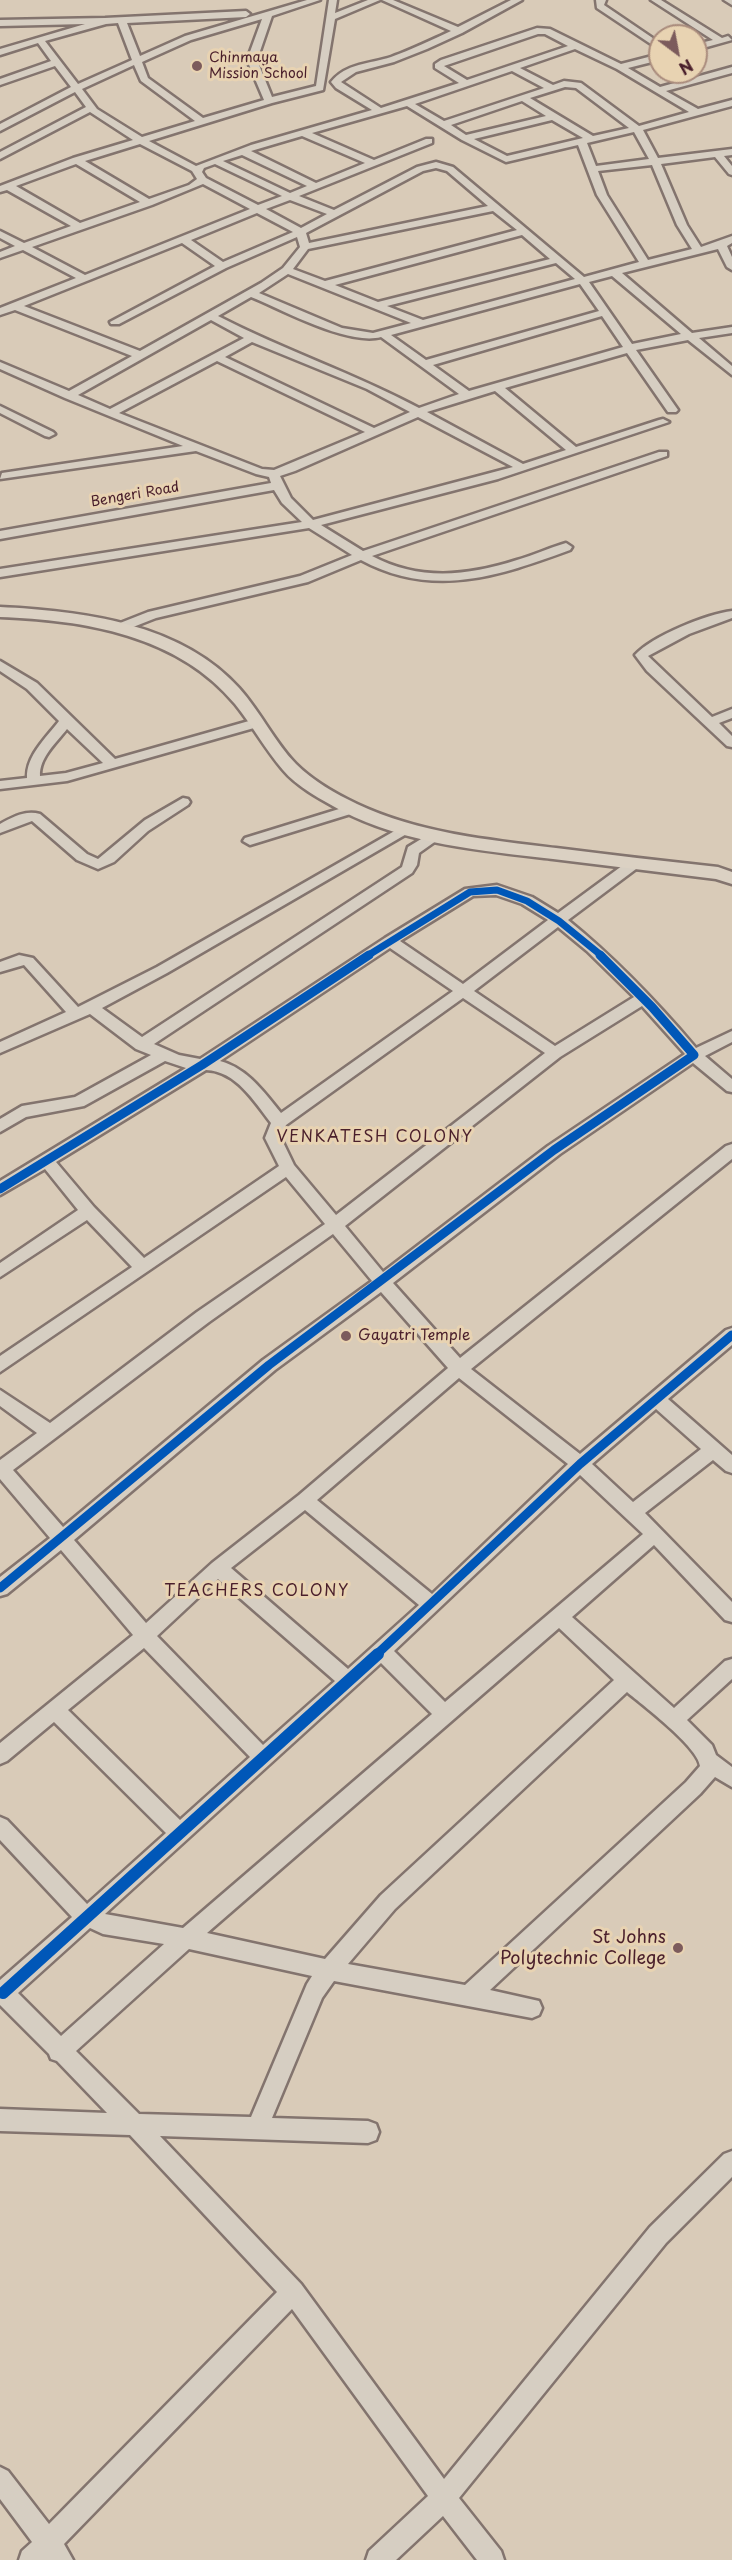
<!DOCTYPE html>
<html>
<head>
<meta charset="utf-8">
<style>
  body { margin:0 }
  #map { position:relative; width:732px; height:2560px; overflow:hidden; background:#d9cbb8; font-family:"Playpen Sans",sans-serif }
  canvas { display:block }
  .north { position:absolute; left:648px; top:24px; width:60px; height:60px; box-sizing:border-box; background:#e8d3b2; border:2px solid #a98b7c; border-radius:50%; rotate:148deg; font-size:16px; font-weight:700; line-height:24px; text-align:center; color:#4a1f2b }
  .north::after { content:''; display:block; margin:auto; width:21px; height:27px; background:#7c5b5c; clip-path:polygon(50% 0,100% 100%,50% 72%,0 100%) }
</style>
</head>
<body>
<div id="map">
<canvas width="732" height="2560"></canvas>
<div class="north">N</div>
</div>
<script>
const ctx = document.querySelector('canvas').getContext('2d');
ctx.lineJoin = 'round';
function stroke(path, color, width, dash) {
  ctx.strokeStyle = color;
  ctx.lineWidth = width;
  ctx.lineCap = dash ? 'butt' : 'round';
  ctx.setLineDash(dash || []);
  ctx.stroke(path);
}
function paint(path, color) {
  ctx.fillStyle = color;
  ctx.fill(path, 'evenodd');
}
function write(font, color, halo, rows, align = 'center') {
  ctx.font = font + ' "Playpen Sans",sans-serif';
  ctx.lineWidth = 6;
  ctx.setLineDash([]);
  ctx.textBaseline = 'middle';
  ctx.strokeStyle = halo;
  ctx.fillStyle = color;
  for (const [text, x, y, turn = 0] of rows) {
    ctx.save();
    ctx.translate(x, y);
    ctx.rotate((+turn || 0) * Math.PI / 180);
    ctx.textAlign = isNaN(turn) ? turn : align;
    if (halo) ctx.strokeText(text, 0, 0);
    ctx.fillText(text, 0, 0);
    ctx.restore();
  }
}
const minor = new Path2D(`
  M307,0H320L272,16L257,60L272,97L316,86L329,0H337L335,13L368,0H380L335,19L323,90L272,103L149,141L196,166L251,145L372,110L336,88L331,82C346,63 370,64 391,57C411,50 431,40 451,31L382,0H393L458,27L511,0H522L462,33L427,49L394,62L356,72L341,82L381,108L459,83L435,68V64L441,60L537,28L550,29L621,64L660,54V60L628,68L660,87L732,67V73L666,91L698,109L732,100V106L643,130L658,158L732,149V155L724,156L732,166V175L729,174L715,157L661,164L687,225L701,247L732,236V243L727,246L732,257V270L727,267L718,249L622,273L692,333L732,327V333L699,338L732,366V375L688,340L636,350L678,410L676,412H668L627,353L505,388L576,447L659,420L663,419L669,422L498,479L321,525L363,551L659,452H667V456L372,556C419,581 467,576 517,560C534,555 549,548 566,543L572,547L570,550C499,576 433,599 361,560L308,582L156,618L123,631H115L113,628L115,625L148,612L300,576L352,555L309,528L0,577V569L302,522L282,503L274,490L0,539V531L271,483L269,477L256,474L196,451L0,479L2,473L183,446L65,398L0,369V362L69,391L132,356L15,310L0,315V308L76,278L23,250L0,258V252L15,246L0,238V231L24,243L71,226L7,190L0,192V186L73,158L133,140L90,112L0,159V152L86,107L75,92L0,131V124L71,87L55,66L0,85V79L51,61L38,43L0,55V49L85,24L0,26V20L105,18L246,11L250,14L246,17L127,23L140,56L185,36ZM262,19L247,60L264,100L203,118L148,78L142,62L191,40ZM118,23L132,60L78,84L45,41L106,24ZM538,34H545L568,46L467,80L444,66ZM575,49L617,69L689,112L639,126L581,83L564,81L553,85L520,68ZM134,65L141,81L195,121L142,137L97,109L82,89ZM512,71L544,88L444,121L415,104ZM565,87L576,88L629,128L593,136L530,98ZM522,101L546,116L466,135L451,125ZM407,106L462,140L506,162L578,145L597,195L639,262L584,277L453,167L436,162L417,167L334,210L299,196L432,143V139H426L374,160L312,133ZM552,120L583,138L507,156L474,139ZM634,132L649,159L596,166L587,143ZM302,136L365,163L316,183L251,151ZM140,144L192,171L197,179L189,185L149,199L85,161ZM242,155L307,186L290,193L223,161ZM76,164L140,202L80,223L16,186ZM215,164L282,196L258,205L206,178L202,172L204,168ZM652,165L677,225L692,249L648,260L607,195L598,171ZM436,168L447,171L488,206L309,243L306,233L423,171ZM203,184L250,209L85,275L32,247L152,205ZM290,200L327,214L301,228L266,209ZM493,211L517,230L325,281L293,269L308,249ZM257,213L293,232L223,262L191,240ZM522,235L550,259L378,302L335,285ZM297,237L300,247L283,268L261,283L140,351L24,306L182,243L215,266L110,322L111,324H119L226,268ZM556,263L575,279L423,320L387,306ZM288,274L411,323L373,333L342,328L259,293ZM612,276L681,334L632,344L589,282ZM580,284L599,311L426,360L391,335ZM251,297C283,310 348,346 381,337L459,394L419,408C354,373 283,350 218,316ZM602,316L623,347L469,391L433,365ZM211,320L244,338L110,409L78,395ZM252,342L367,389L410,412L374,428L225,357ZM217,361L365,432L274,470L262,469L119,413ZM495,391L566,450L523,464L427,412ZM418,417L513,467L313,520L291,498L280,476L295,471Z
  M596,0H606L604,5L660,43V50L597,8Z
  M651,0H661L722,38L728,36L732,40L696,50V44L713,40Z
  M724,0H732V5Z
  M0,406L53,432L55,434L49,437L45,436L0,413Z
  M732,611V618L689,634L648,656L712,717L732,709V718L719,723L732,736V747L727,746L647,671L635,655C652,636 707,614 732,611Z
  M0,661L37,683L115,759L256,719L263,723L261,726L67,781L0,789V781L27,778C26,756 46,738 59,721L27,689L0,671ZM67,729L103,763L66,773L40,776C39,758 56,743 67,729Z
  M183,798L188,799L190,802L188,805L148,831L114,862L98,869L77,860L32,821L0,833V824C13,817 25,810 40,814L87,854L98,859L145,820Z
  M352,805L359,809L357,812L250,845L243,841L245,838Z
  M405,825L412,829L410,832L167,973L102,1008L142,1037L402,867L408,847L431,833H441L443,836L419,853L417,865L412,873L154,1044L179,1055L200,1059L385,938L465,889L497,885L532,897L558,913L630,860H640L642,863L640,866L568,920C616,959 656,1001 696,1048L732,1031V1042L705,1056L732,1079V1092L727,1091L693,1063L560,1154L393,1283L460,1358L726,1146L732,1144V1159L471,1369L580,1454L726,1330L732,1328V1345L668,1399L732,1455V1473L726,1471L713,1460L645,1513L732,1602V1622L725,1620L654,1545L572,1617L674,1708L725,1661L732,1659V1679L687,1720L712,1745L716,1755L732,1767V1787L715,1777L700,1794L490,1990L539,2001L542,2008L539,2015L532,2018L334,1981L322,1998L272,2118L368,2121L376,2124L379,2132L376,2140L368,2143L160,2136L301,2284L444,2479L650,2227L724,2154L732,2151V2177L666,2243L459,2498L501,2551L504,2560H477L443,2516L396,2560H366L369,2551L428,2496L292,2309L64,2544L73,2560H19L22,2551L32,2542L0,2499V2467L8,2471L49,2524L277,2292L130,2135L0,2131V2109L107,2113L57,2061L51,2059L49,2054L0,2005V1980L72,1917L0,1840V1817L7,1820L87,1904L166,1833L54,1722L7,1761L0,1764V1743L133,1635L61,1550L7,1594L0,1596V1577L50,1538L0,1479V1460L37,1433L0,1406V1390L50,1423L197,1312L325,1224L286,1177L0,1372V1356L132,1267L87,1220L0,1277V1263L78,1210L45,1169L0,1195V1181L186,1068L165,1061L84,1106L26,1117L0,1132V1119L22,1106L75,1097L151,1055L136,1049L90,1014L0,1053V1042L66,1012L24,965L0,972V962L19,955L33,958L78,1007L157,967ZM496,895L522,904L548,920L463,984L400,941L473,896ZM558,927L587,951L634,997L555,1046L474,991ZM390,948L453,991L281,1113C264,1092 247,1068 220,1061ZM463,998L545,1053L336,1215L294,1165L281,1138L286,1125ZM642,1006L685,1054L548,1146L383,1272L345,1226L560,1057ZM206,1070C236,1071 254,1101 271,1123L265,1138L279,1166L144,1258L94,1207L56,1162ZM333,1234L372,1281L263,1360L63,1527L13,1470L209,1322ZM381,1292L448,1368L299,1495L212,1563L146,1623L74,1540L275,1370ZM459,1378L568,1464L432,1594L317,1500ZM656,1409L701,1449L633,1502L592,1464ZM580,1475L643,1534L445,1702L394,1651ZM305,1510L419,1605L348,1669L231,1568ZM218,1579L335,1681L263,1745L157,1636ZM559,1628L614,1680L381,1895L325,1959L207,1933ZM144,1648L250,1757L180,1820L68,1710ZM381,1663L432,1714L183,1928L105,1914ZM627,1692C644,1706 698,1747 700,1766L686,1782L465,1985L348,1964L395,1909ZM90,1928L103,1934L164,1944L61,2036L18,1993ZM189,1949L312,1976L307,1984L251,2117L139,2114L76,2051Z`);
const major = new Path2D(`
  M0,607C82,611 181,623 239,688C260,711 275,743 296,764C313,781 336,794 357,804C419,833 488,840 556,848C610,855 664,861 718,867L732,872V884L716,879C662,872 608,866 553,859C483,851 406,844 342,811C322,800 297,787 283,770C265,749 252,725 235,704C178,635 84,620 0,617Z`);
const cyclewayFar2 = new Path2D(`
  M367,956L470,892L497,890L527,901L559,921L602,956`);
const cyclewayFar1 = new Path2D(`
  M0,1189L202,1065L369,955
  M0,1588L269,1365L554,1150L694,1055L652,1007L600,955
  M376,1655L580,1464L732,1335`);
const cycleway = new Path2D(`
  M3,1993L378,1654`);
const markers = [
  [197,66,6,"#7c5b5c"],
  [346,1336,6,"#7c5b5c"],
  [678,1948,6,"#7c5b5c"]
];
const farPoinames = [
  ["Chinmaya",209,58],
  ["Mission School",209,74]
];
const farStreetnames = [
  ["Bengeri Road",135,495,-10]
];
const poiNames = [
  ["Gayatri Temple",358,1336]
];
const neighbourhoodNames = [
  ["VENKATESH COLONY",375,1138],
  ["TEACHERS COLONY",257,1592]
];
const nearPoinames = [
  ["St Johns",666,1938],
  ["Polytechnic College",666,1959]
];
stroke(minor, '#83746e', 5);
stroke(major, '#83746e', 5);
paint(minor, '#d6cec2');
paint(major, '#dbd1c3');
stroke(cyclewayFar2, '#0057b8', 7);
stroke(cyclewayFar1, '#0057b8', 9);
stroke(cycleway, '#0057b8', 12);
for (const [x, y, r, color] of markers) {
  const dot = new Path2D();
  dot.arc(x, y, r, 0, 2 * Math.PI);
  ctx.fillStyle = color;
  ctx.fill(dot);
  stroke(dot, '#e8d3b2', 2);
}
write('14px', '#4a1f2b', '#e8d3b2', farPoinames, 'left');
write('14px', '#4a1f2b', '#e8d3b2', farStreetnames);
write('15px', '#4a1f2b', '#e8d3b2', poiNames, 'left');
ctx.letterSpacing = '1.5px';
write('16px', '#4a1f2b', '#e8d3b2', neighbourhoodNames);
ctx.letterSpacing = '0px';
write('18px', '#4a1f2b', '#e8d3b2', nearPoinames, 'right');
</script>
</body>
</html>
